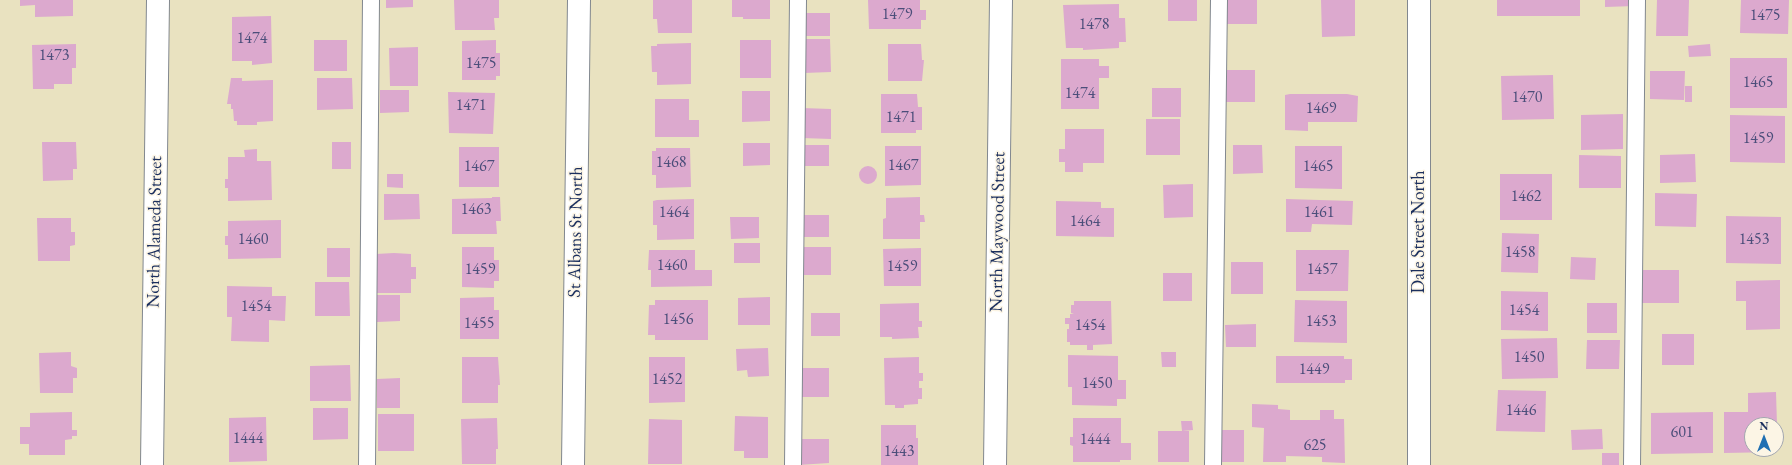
<!DOCTYPE html>
<html>
<head>
<meta charset="utf-8">
<style>
  body { margin:0 }
  #map { position:relative; width:1792px; height:465px; overflow:hidden; background:#e9e2c0; font-family:"EB Garamond",serif }
  canvas { display:block }
  .north { position:absolute; left:1744px; top:417px; width:40px; height:40px; box-sizing:border-box; background:#fcf5e5; border:1px solid #a2a6af; border-radius:50%; rotate:0deg; font-size:11px; font-weight:700; line-height:16px; text-align:center; color:#1b2f5e }
  .north::after { content:''; display:block; margin:auto; width:14px; height:18px; background:#1f6fb2; clip-path:polygon(50% 0,100% 100%,50% 72%,0 100%) }
</style>
</head>
<body>
<div id="map">
<canvas width="1792" height="465"></canvas>
<div class="north">N</div>
</div>
<script>
const ctx = document.querySelector('canvas').getContext('2d');
ctx.lineJoin = 'round';
function paint(path, color) {
  ctx.fillStyle = color;
  ctx.fill(path, 'evenodd');
}
function stroke(path, color, width, dash) {
  ctx.strokeStyle = color;
  ctx.lineWidth = width;
  ctx.lineCap = dash ? 'butt' : 'round';
  ctx.setLineDash(dash || []);
  ctx.stroke(path);
}
function write(font, color, halo, rows, align = 'center') {
  ctx.font = font + ' "EB Garamond",serif';
  ctx.lineWidth = 3;
  ctx.setLineDash([]);
  ctx.textBaseline = 'middle';
  ctx.strokeStyle = halo;
  ctx.fillStyle = color;
  for (const [text, x, y, turn = 0] of rows) {
    ctx.save();
    ctx.translate(x, y);
    ctx.rotate((+turn || 0) * Math.PI / 180);
    ctx.textAlign = isNaN(turn) ? turn : align;
    if (halo) ctx.strokeText(text, 0, 0);
    ctx.fillText(text, 0, 0);
    ctx.restore();
  }
}
const building = new Path2D(`
  M20,0H73V16L35,17V5L20,6Z
  M386,0H413V7L386,8Z
  M454,0H499V18H494L495,30H455Z
  M653,0H692V33H658L657,19H653Z
  M732,0H770V19H743V17H732Z
  M868,0H920V10H926V20H921V29H869Z
  M1168,0H1197V21H1168Z
  M1223,0H1257V24H1223Z
  M1321,0H1355V36L1322,37Z
  M1497,0H1580V16H1497Z
  M1605,0H1635V6L1605,7Z
  M1657,0H1689L1688,36H1656Z
  M1741,0H1789L1788,34L1740,33Z
  M1119,4V18H1125L1126,42H1119V48L1083,50V48H1066L1063,5Z
  M803,13H830V36H803Z
  M271,16L272,63L252,65V61H232V17Z
  M804,39H830L831,72L804,73Z
  M314,40H347V71H314Z
  M496,40V53H500V76H496V80H462V41Z
  M740,40H771V78H740Z
  M691,43V84L657,85V72H652L651,46H657V44Z
  M76,44V68H72V84H54V89H33L32,45Z
  M888,44H921L922,60H924L922,81H888Z
  M1710,44L1711,56L1689,57L1688,46Z
  M418,47V86H390L389,48Z
  M1730,58H1787V108H1730Z
  M1061,59H1099V66H1109V78H1099V109H1061Z
  M1222,70H1255V102H1222Z
  M1650,71H1685L1684,100L1650,99Z
  M1553,75L1554,119L1502,120L1501,76Z
  M231,78H242V81L273,80V121L257,122V125H237V121H234L233,109H231V104H227Z
  M317,78H352L353,109L317,110Z
  M1685,86H1692V102H1685Z
  M1152,88H1181V117H1152Z
  M380,90H409V112L380,113Z
  M742,91H770V121L742,122Z
  M448,92L495,93L493,134L449,133Z
  M881,94H917L918,107H922V130H916V133H881Z
  M1290,94H1347L1358,96L1357,122H1308V131L1285,130V95Z
  M655,99H689V120H699V137H655Z
  M802,108L831,109V139L802,138Z
  M1623,114V149L1581,150V115Z
  M1730,115L1785,116V163L1730,162Z
  M1146,119H1180V155H1146Z
  M1065,129H1104V163H1083V172H1065V162H1059V149H1065Z
  M42,142H76L77,169H73V180L43,181Z
  M332,142H351V169H332Z
  M743,143H770V165L743,166Z
  M802,145H829V166H803Z
  M1233,145H1262L1263,173L1233,174Z
  M885,146H921V185L885,186Z
  M1295,146H1342V189L1295,188Z
  M459,147H499V187H459Z
  M656,148H690L691,187L656,188V175H652V151H656Z
  M257,149V161H271L272,200L228,201V188H225V179H228V157H245L244,150Z
  M1695,154L1696,182L1660,183V155Z
  M1579,155L1621,156V188H1579Z
  M859 175a9 9 0 1 1 18 0a9 9 0 1 1-18 0Z
  M387,174H403V188L387,187Z
  M1500,174H1552V220H1500Z
  M1193,184V217L1164,218L1163,185Z
  M1655,193L1697,194L1696,227L1655,226Z
  M384,194H419L420,219L384,220Z
  M492,197H500L501,221H496L497,234H452V199L492,198Z
  M920,197V215H924L925,222H920V239H883V219L886,218V198Z
  M694,199V239L657,240V225H653V201L657,200Z
  M1286,199L1353,201L1352,225L1312,224L1311,232H1286Z
  M1056,201L1101,202V208H1114V237L1056,236Z
  M802,215H829V237H802Z
  M1726,216L1781,217V264L1726,263Z
  M730,217H759V238L731,239Z
  M37,218H71V232H75V245L70,246V261H38Z
  M281,220V258L228,259V245H225V236H228V221Z
  M1502,233L1539,234L1538,273L1501,272Z
  M734,243H760V263H734Z
  M462,247H494V260H499V281H494V288L462,287Z
  M802,247H831V275H802Z
  M327,248H350V277H327Z
  M921,248V286H884L883,249Z
  M649,250H695V270H712V286L651,287V270H648Z
  M1296,250H1349L1348,291H1296Z
  M394,253L411,254V267H416V279H411V293H377L376,254Z
  M1571,257L1596,258L1595,280L1570,279Z
  M1231,262H1263V294H1231Z
  M1642,270H1679V303H1642Z
  M1163,273H1192V301H1163Z
  M1780,280V329L1746,330V301H1736V281Z
  M315,282H349L350,316H315Z
  M227,286L272,287V296H286L285,321L269,320V342L231,341L232,317H227Z
  M1501,291L1548,292V331L1501,330Z
  M377,295H400V321L377,322Z
  M494,297V310H499V339H460V298Z
  M770,297V325H738V298Z
  M655,300H708V340H655V335H648L649,305H655Z
  M1295,300L1347,301V343L1294,342Z
  M1074,301H1111L1112,344L1093,345V350H1087V345H1070V342H1067V329H1069V324H1065V318H1070V314H1074L1071,313V305H1074Z
  M919,303V321H922V327H918L919,338L892,339V337H880V304Z
  M1587,303H1617V333H1587Z
  M811,313H840V336H811Z
  M1256,324V347H1226L1225,325Z
  M1662,334H1694V365H1662Z
  M1557,338L1558,378L1502,379L1501,339Z
  M1587,340H1620L1619,369H1586Z
  M768,348L769,376L748,377L747,370L737,371L736,349Z
  M71,352V366L77,368V378H73V393H40L39,353Z
  M1161,352H1176V367H1162Z
  M1068,355L1118,356V380H1126V399H1117V406L1072,405V387H1068Z
  M1276,356H1344V359H1352V380H1345V383H1276Z
  M462,357H498L500,385H498V403H462Z
  M649,357H685V402L649,403Z
  M919,357V373H923V381H919V388H922V399H918V404L904,405V408H895V405H885L884,358Z
  M350,365L351,401H310V366Z
  M801,368H829V397H801Z
  M400,378V408H377V379Z
  M1498,390L1546,391L1545,432L1496,431Z
  M1776,392L1777,425H1752V449H1777V452L1724,453V412H1748V393Z
  M1252,404L1278,405V409L1290,410V420H1320V410H1334V419H1344L1345,463L1322,462V457L1286,456V462H1263L1264,428L1252,427Z
  M313,408H348V439L313,440Z
  M72,412V430H77V436H72V439L65,440V455H29V444H20V427H30V413Z
  M1713,412V453L1651,454V413Z
  M378,414H414V451H378Z
  M735,416L768,417V458H744V451H734Z
  M266,417L267,461L229,462V418Z
  M497,418L498,449H496V464H462L461,419Z
  M1073,418H1121V443H1131V460H1120V462H1073V446L1070,445V437H1073Z
  M649,419L682,420V464H648Z
  M1181,421H1192L1193,430L1182,431Z
  M881,425H916V438H918V465H881Z
  M1602,429L1603,449L1572,450L1571,430Z
  M1216,430H1244V462H1216Z
  M1158,431H1189V462H1158Z
  M797,439H829V463L798,465Z
  M1602,453H1619V465H1602Z`);
const lane = new Path2D(`
  M367,465L371,0
  M793,465L798,0
  M1213,465L1219,0
  M1632,465L1637,0`);
const street = new Path2D(`
  M152,465L158,0
  M573,465L579,0
  M995,465L1001,0`);
const secondary = new Path2D(`
  M1419,0V465`);
const numberNames = [
  ["1479",897,15],
  ["1475",1765,16],
  ["1478",1094,25],
  ["1474",252,39],
  ["1473",54,56],
  ["1475",481,64],
  ["1465",1758,83],
  ["1474",1080,94],
  ["1470",1527,98],
  ["1471",471,106],
  ["1469",1321,109],
  ["1471",901,118],
  ["1459",1758,139],
  ["1468",671,163],
  ["1467",903,166],
  ["1467",479,167],
  ["1465",1318,167],
  ["1462",1526,197],
  ["1463",476,210],
  ["1464",674,213],
  ["1461",1319,213],
  ["1464",1085,222],
  ["1460",253,240],
  ["1453",1754,240],
  ["1458",1520,253],
  ["1460",672,266],
  ["1459",902,267],
  ["1459",480,270],
  ["1457",1322,270],
  ["1454",256,307],
  ["1454",1524,311],
  ["1456",678,320],
  ["1453",1321,322],
  ["1455",479,324],
  ["1454",1090,326],
  ["1450",1529,358],
  ["1449",1314,370],
  ["1452",667,380],
  ["1450",1097,384],
  ["1446",1521,411],
  ["601",1682,433],
  ["1444",248,439],
  ["1444",1095,440],
  ["625",1315,446],
  ["1443",899,452]
];
const streetNames = [
  ["North Alameda Street",155,232,-89],
  ["St Albans St North",576,232,-89],
  ["North Maywood Street",998,232,-89],
  ["Dale Street North",1419,232,-90]
];
paint(building, '#dca9ce');
stroke(lane, '#82888f', 18);
stroke(street, '#82888f', 24);
stroke(secondary, '#82888f', 24);
stroke(lane, '#fff', 16);
stroke(street, '#fff', 22);
stroke(secondary, '#fff', 22);
write('16px', '#4b4e7a', null, numberNames);
write('18px', '#1b2f5e', '#fcf5e5', streetNames);
</script>
</body>
</html>
